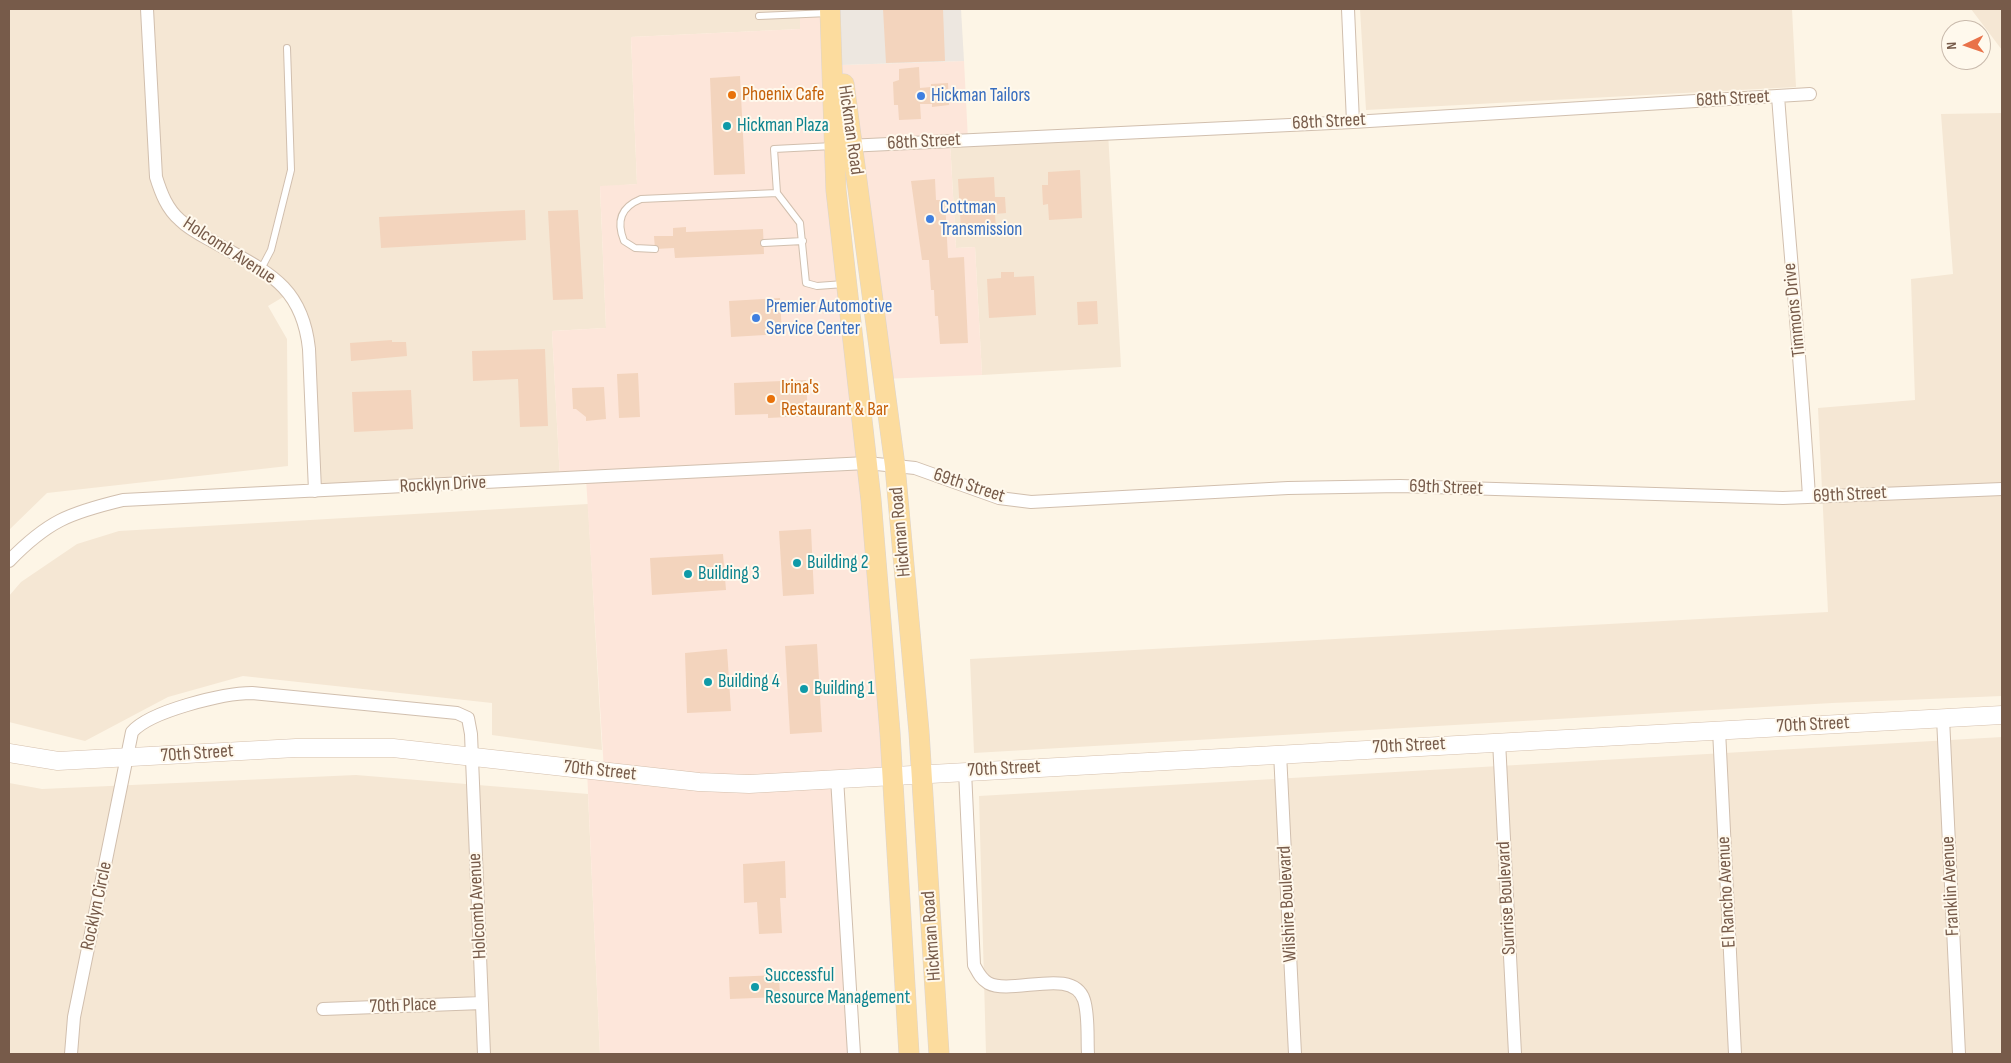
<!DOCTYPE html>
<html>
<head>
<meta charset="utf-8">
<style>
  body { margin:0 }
  #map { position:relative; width:2011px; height:1063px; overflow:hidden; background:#fdf5e6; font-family:"Sofia Sans Condensed",sans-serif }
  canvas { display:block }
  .frame { position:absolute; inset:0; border:10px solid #775b4a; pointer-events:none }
  .north { position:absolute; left:1941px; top:20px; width:50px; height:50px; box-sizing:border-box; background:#fff9ed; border:1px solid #c9baac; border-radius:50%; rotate:267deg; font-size:14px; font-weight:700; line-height:20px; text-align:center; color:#775b4a }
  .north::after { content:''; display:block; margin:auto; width:18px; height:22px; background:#e97249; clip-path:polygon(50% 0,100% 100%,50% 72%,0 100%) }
</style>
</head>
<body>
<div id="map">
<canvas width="2011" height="1063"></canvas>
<div class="frame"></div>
<div class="north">N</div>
</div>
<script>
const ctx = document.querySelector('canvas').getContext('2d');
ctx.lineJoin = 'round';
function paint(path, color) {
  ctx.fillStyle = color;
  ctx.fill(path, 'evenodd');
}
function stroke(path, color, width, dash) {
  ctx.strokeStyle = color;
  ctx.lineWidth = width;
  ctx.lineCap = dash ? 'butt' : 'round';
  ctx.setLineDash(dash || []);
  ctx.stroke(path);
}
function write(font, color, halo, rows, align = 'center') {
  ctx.font = font + ' "Sofia Sans Condensed",sans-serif';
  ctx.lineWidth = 4;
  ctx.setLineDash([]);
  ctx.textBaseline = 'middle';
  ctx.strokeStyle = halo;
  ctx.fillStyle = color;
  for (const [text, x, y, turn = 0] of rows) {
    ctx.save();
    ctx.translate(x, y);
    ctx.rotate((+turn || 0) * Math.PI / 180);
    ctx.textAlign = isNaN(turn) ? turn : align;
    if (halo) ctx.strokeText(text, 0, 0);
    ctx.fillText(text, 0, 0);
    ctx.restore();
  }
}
const residential = new Path2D(`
  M9,9H800L801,29L631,37L637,184L600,187L606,328L552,331L560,479L315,491L309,349L290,293L268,306L287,339L288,466L47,493L9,530Z
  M1360,9H1792L1796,87L1366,110Z
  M1971,9H2002V50Z
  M2002,113V696L1832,703L974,753L970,659L1828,612L1818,408L1915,400L1911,279L1953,274L1941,114Z
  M1108,132L1121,367L982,375L975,247L956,248L950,141Z
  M588,504L602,750L492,735V703L243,676L168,697L85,741L9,722V596L21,582L77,544L119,531Z
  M2002,737V1054H986L979,796Z
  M356,775L588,794L600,1054H9V783L42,789Z`);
const commercial = new Path2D(`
  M800,9H830L892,775L837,778L854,1054H600L587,770L604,771L586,478L560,479L552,331L606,328L600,186L637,184L631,37L800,29Z
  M964,61L968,140L950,141L955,232L956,248L975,247L982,375L882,379L841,65Z`);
const industrial = new Path2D(`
  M830,9H961L964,61L841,65Z`);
const building = new Path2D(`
  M883,9H943L945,61L886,63Z
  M919,67L920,88L931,87V84L948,83L949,105L932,107V104H920L921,119L899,120L898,105H894L893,82L899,80V69Z
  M740,76L745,174L714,175L710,78Z
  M1080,170L1082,218L1049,220L1048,204L1043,205L1042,185H1048V172Z
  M994,177L995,197H1005L1006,213L995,214L996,229L961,231L958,179Z
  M935,179L936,200H945L948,258L964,257L968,343L940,344L938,316H935L934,290H931L929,260H922L911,181Z
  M525,210L526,240L381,248L379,217Z
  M578,210L583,299L553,300L548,211Z
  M686,227V232L763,229L764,254L675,258L674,248L655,249L654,236H673V228Z
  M1001,272H1014V277L1034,276L1036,315L989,318L987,279L1001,278Z
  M780,298L782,334L731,337L729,301Z
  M1097,301L1098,324L1078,325L1077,302Z
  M392,340V342H406L407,356L351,361L350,343Z
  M545,349L548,426L520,427L518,379L473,381L472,351Z
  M638,373L640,417L619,418L617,374Z
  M806,380L808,416L768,418V414L735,415L734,383Z
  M604,387L606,419L586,421V417L576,409H573L572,388Z
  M411,390L413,429L354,432L352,392Z
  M811,529L814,594L783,596L779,531Z
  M723,554L726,590L652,595L650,558Z
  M817,644L822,732L790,734L785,646Z
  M727,649L731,711L687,713L685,653Z
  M785,861L786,898H780L782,933L759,934L757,902L744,903L743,864Z
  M779,975L780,997L730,999L729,977Z`);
const lane = new Path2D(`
  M759,16L829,13
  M833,146L774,149L777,193L800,223L806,283L817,286L844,284
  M764,243L803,241
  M655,249L635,248L624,241C616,221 621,207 641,199L777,193
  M261,269L271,250L291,170L287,48`);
const street = new Path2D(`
  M147,9L156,177C161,193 167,209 180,220C189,229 201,235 212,241C264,271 302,283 309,349L315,491
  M1348,9L1353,122
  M1778,96C1788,230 1801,363 1809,497
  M847,146L1353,122L1810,94
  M9,561C48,521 69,513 123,500L867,463L915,468L999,498L1031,502L1288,488L1400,486L1783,498L2002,489
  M1943,718L1959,1054
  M1719,730L1735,1054
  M1499,741L1515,1054
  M1280,753L1295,1054
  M965,771L974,965C978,972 980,978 988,983C1012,996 1073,966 1084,1000C1089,1016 1087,1038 1088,1054
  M837,778L854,1054
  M323,1009L482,1003
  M71,1054L74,1017L132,732C150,711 224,693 252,693L457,713L468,718L471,734L484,1054`);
const secondary = new Path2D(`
  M9,753L58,761L296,748H393L699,782L749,784L2002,715`);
const primary = new Path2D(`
  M830,9L836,190L871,500L890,733L909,1054
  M844,84L895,466L919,732L939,1054`);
const markers = [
  [732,95,5,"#e8710a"],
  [921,96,5,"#3f7fe0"],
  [727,126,5,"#0f9aa8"],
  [930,219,5,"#3f7fe0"],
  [756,318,5,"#3f7fe0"],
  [771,399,5,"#e8710a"],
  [797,563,5,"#0f9aa8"],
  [688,574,5,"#0f9aa8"],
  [708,682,5,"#0f9aa8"],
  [804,689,5,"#0f9aa8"],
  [755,987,5,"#0f9aa8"]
];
const foodNames = [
  ["Phoenix Cafe",742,95],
  ["Irina's",781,388],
  ["Restaurant & Bar",781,410]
];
const shopNames = [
  ["Hickman Tailors",931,96],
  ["Cottman",940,208],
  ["Transmission",940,230],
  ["Premier Automotive",766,307],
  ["Service Center",766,329]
];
const streetNames = [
  ["68th Street",1733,99,-3],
  ["68th Street",1329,122,-3],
  ["Hickman Road",850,130,82],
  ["68th Street",924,142,-3],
  ["Holcomb Avenue",229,251,33],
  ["Timmons Drive",1795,310,-96],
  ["Rocklyn Drive",443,485,-3],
  ["69th Street",969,486,18],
  ["69th Street",1446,488,2],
  ["69th Street",1850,495,-3],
  ["Hickman Road",901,532,-95],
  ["70th Street",1813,725,-3],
  ["70th Street",1409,746,-3],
  ["70th Street",197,754,-4],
  ["70th Street",1004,769,-3],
  ["70th Street",600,771,6],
  ["Franklin Avenue",1951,886,-93],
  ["El Rancho Avenue",1727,892,-93],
  ["Sunrise Boulevard",1507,898,-93],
  ["Wilshire Boulevard",1288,904,-93],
  ["Rocklyn Circle",97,906,-78],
  ["Holcomb Avenue",478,906,-93],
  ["Hickman Road",932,936,-94],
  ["70th Place",403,1006,-2]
];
const cultureNames = [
  ["Hickman Plaza",737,126],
  ["Building 2",807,563],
  ["Building 3",698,574],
  ["Building 4",718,682],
  ["Building 1",814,689],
  ["Successful",765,976],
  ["Resource Management",765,998]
];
paint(residential, '#f5e7d4');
paint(commercial, '#fde6da');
paint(industrial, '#ede7e0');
paint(building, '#f3d4bd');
stroke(lane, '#d1bfae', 8);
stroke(street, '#d1bfae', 14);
stroke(secondary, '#d4bfac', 19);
stroke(primary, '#dcd4d0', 21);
stroke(lane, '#fff', 6);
stroke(street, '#fff', 12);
stroke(secondary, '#fff', 18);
stroke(primary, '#fcdc9e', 20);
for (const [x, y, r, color] of markers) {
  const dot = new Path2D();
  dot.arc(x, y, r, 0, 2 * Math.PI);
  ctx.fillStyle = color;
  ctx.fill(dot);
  stroke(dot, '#fff9ed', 2);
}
write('19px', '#c56008', '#fff9ed', foodNames, 'left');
write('19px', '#366cbe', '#fff9ed', shopNames, 'left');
write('19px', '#775b4a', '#fff9ed', streetNames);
write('19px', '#0d838f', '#fff9ed', cultureNames, 'left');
</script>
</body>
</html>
